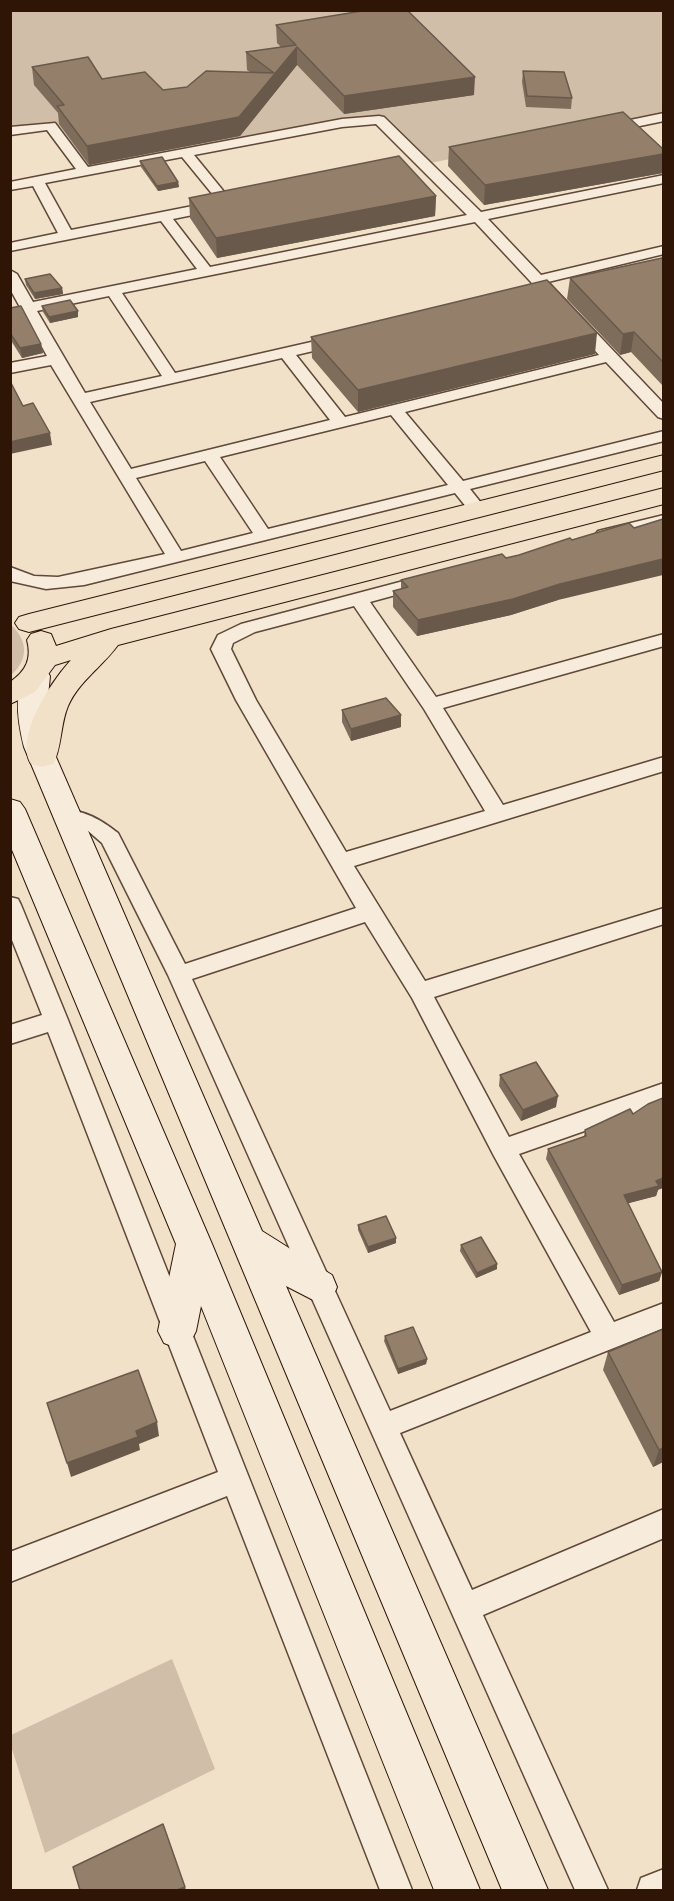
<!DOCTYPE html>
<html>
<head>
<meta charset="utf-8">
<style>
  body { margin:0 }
  #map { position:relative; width:674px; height:1901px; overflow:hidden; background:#f2e1c9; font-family:"IM FELL Double Pica",serif }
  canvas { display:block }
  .frame { position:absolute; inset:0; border:12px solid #2e1506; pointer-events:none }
</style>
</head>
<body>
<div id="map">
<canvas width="674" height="1901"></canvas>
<div class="frame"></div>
</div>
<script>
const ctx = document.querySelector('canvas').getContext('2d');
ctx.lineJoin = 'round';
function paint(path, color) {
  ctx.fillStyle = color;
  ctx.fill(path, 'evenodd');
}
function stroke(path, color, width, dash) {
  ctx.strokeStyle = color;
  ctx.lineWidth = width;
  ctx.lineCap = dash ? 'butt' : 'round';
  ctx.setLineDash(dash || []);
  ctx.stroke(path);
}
const green = new Path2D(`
  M11,11H663V117L425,164L379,120L84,171L52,128L11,132Z
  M11,625C28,640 29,660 11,675Z
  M172,1659L215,1769L45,1853L11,1746V1735Z`);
const street = new Path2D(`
  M664,113V121L606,133L599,129L606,125Z
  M379,116L384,117L481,212L664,175V183L488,219L541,275L664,246V254L548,282L664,404V419L658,417L606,362L405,412L463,481L664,431V441L470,489L486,509L477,514L471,513L455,493L84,585L46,589L10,581V567L34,576L58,577L165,554L51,365L10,373V363L47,356L10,289V270L17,274L33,302L197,269L161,221L10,251V243L58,233L33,186L10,190V182L76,169L47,130L10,135V127L55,123L88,167L342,119ZM376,124L467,215L210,267L173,219L227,208L234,204L194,155L342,127ZM182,157L218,201L71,230L45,183ZM475,222L599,355L345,417L296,355L348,343L350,340L348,337L342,335L175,373L122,293ZM109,296L162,376L85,393L37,311ZM282,358L330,420L131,469L90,402ZM391,415L448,485L268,529L220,457ZM205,461L253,533L181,551L136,478Z
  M664,515V525L604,540L595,535L598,531Z
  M430,574L436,576L439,580L436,584L370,602L436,697L664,634V646L443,708L503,805L664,757V771L354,866L425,981L664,908V924L434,997L509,1137L664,1083V1103L519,1154L614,1322L664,1303V1328L400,1433L472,1590L664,1509V1538L483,1615L608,1890H575L168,975L102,843L87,830L60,822L57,817L60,812C79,806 103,821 118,833L185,964L356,908L236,700L211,649L218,635L241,624ZM354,606L424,709L485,811L346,852L256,700L231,649L233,643L255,632ZM365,922L412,998L494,1156L591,1332L390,1411L192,979Z
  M10,897L18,899L21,905L68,1020L412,1890H380L227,1496L10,1582V1552L218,1472L48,1032L10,1044V1025L42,1015L10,935Z
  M664,1869V1890H637L641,1878Z`);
const secondary = new Path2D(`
  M36,667L46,670L50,676L46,717L56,757L262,1231L332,1275L337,1287L332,1299L319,1303L286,1286L548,1890H502L24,747C18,723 13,691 26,670Z
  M10,799L20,802L25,809L212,1244L480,1890H434L201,1306L196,1331L190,1343L177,1348L164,1343L158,1331L176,1244L10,845Z`);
const primary = new Path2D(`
  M664,455V470L29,632L19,629L15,623L19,617L29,614Z
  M664,488V504L118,645C102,667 79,681 68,706C60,725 62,748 53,764L42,767L31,764C14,736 52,681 71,660L55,665L35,692L10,704V682C26,671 32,659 27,640L31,634L41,631L51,634L56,646L111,629Z`);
const wall = new Path2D(`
  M276,25L474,95L344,114L297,65L240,136L89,165L59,124L58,113L34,85L32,67L163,90L187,87L250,72L247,70L246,52L281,47L277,43Z
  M523,71L572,98L571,109L526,107L522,82Z
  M449,147L663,149V173L484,205L448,166Z
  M140,161L178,182L179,187L158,191L141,167Z
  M436,196L435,216L217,258L190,218L189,198Z
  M663,259V386L631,352L620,355L567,299L570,278Z
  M25,279L62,288L63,294L35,299L26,285Z
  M42,306L78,311V317L50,323L43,312Z
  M10,308L41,344L43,353L22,358L10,339Z
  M311,337L595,354L358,412L312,358Z
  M401,580L558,600L511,615L417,636L393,607V591L401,589Z
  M342,710L401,727L351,741L342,722Z
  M500,1075L556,1107L521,1121L499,1086Z
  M585,1130L658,1190L656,1196L628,1203L662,1272L659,1281L619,1295L546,1159L548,1149L584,1136Z
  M358,1225L396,1243L368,1253L358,1230Z
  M461,1245L497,1264V1269L476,1278L460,1251Z
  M663,1329V1462L653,1467L603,1370L608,1352Z
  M385,1336L427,1359L426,1364L398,1374L384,1341Z`);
const shadedWall = new Path2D(`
  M297,47V65L240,136L89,165L87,146L239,117Z
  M475,77L474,95L344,114V96Z
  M663,154V173L484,205L485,185Z
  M178,182L179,187L158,191L157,186Z
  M436,196L435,216L217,258L216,238Z
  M62,288L63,294L35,299L34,293Z
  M78,311V317L50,323L49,317Z
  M634,332L631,352L620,355L623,334Z
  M597,333L595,354L358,412V390Z
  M41,344L43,353L22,358L20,348Z
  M50,433L52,445L10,454V442Z
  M663,559V575L558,600L511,615L417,636L418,620L560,584Z
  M401,715V727L351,741V729Z
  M558,1096L556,1107L521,1121L523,1110Z
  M663,1178V1188L658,1190L656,1196L622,1205L624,1195Z
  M396,1238V1243L368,1253V1247Z
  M497,1264V1269L476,1278L477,1273Z
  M662,1272L659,1281L619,1295L622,1285Z
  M427,1359L426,1364L398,1374V1369Z
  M157,1422L159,1436L139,1444L140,1450L71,1477L67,1463L136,1431Z
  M663,1448V1462L653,1467L659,1450Z
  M185,1887L186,1890H177Z`);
const building = new Path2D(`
  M368,10H407L475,77L344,96L297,47L239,117L87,146L57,106L64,105L32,67L88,57L102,79L145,72L163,90L187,87L206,71L274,73L246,52L296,45L276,25Z
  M523,71L564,72L572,98L527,96Z
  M623,112L663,149V154L485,185L449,147Z
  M399,156L436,196L216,238L189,198Z
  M162,157L178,182L157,186L140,161Z
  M662,258L663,259V362L634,332L623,334L570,278Z
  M50,274L62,288L34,293L25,279Z
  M547,280L597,333L358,390L311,337Z
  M70,300L78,311L49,317L42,306Z
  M21,306L41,344L20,348L10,333V308Z
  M10,381L23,406L33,403L50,433L10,442Z
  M663,519V559L560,584L513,599L418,620L393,591L408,587L401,580L502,554L506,558L519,555L570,538L572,540L629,523L634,528Z
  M386,698L401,715L351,729L342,710Z
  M536,1062L558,1096L523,1110L500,1075Z
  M663,1098V1178L656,1181L659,1186L624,1195L662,1272L622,1285L548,1149L586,1136L585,1130L630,1109L633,1114L648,1104Z
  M386,1216L396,1238L368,1247L358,1225Z
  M481,1237L497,1264L477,1273L461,1245Z
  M413,1327L427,1359L398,1369L385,1336Z
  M663,1329V1448L659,1450L608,1352Z
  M138,1370L157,1422L136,1431L138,1437L67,1463L47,1403Z
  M163,1824L185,1887L177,1890H80L73,1867Z`);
paint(green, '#d1bea8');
stroke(street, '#5f4837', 3);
stroke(secondary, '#2e1506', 2);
stroke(primary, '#2e1506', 2);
paint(street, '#f7ecdc');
paint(secondary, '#f7ecdc');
paint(primary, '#f2e1c9');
paint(wall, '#7f6d5c');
paint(shadedWall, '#68594b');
paint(building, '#947f6b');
stroke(building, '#68594b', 1.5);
</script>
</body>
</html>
